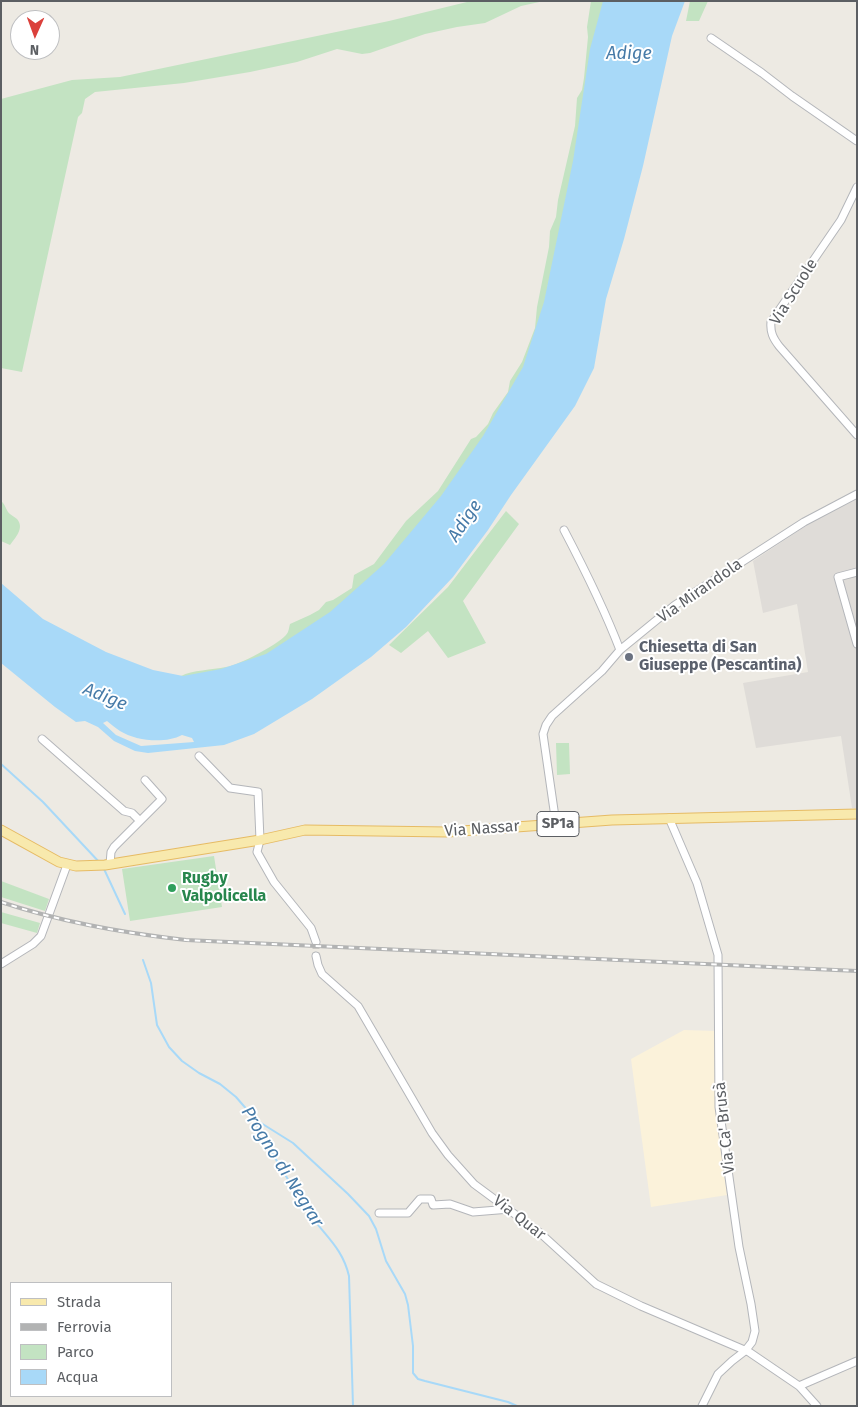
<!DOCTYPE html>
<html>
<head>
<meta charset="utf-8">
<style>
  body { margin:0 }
  #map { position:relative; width:858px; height:1407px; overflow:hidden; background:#edeae3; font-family:"Fira Sans",sans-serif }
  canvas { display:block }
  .frame { position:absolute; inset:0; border:2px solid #5c5f63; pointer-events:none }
  .legend { position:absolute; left:10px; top:1282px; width:162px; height:115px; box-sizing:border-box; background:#fff; border:1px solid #bebfc1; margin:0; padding:6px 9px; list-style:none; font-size:15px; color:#5c5f63 }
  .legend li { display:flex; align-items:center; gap:10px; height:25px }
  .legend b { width:25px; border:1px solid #bebfc1 }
  .north { position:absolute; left:10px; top:10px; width:50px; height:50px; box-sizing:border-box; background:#fff; border:1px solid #bebfc1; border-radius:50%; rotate:182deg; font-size:14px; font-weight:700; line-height:20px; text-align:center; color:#5c5f63 }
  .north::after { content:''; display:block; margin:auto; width:18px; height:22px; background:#db403b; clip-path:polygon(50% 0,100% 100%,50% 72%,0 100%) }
</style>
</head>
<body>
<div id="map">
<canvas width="858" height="1407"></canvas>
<div class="frame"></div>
<ul class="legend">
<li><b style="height:6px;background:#f8e9ad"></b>Strada</li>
<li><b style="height:6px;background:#b2b3b3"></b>Ferrovia</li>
<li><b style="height:14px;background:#c3e3c2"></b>Parco</li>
<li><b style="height:14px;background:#a8d9f8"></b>Acqua</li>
</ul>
<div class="north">N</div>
</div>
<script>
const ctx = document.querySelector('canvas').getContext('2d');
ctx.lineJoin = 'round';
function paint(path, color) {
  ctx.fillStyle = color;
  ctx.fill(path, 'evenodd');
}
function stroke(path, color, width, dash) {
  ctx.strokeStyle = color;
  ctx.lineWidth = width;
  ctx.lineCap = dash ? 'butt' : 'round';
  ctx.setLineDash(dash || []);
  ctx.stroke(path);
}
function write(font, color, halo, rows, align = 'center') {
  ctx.font = font + ' "Fira Sans",sans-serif';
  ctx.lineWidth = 4;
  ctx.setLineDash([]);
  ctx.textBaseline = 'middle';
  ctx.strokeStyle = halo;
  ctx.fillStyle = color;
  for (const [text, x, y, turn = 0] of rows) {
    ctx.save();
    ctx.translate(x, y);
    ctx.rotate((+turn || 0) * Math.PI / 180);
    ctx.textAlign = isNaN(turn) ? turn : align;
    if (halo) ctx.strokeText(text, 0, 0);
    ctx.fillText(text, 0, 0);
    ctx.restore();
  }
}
const commercial = new Path2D(`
  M684,1030L717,1031L715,1060L717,1119L727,1195L651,1207L631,1059Z`);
const industrial = new Path2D(`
  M857,496V808H852L841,736L756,748L743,683L808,672L797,604L763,613L753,561L839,504Z`);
const green = new Path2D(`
  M471,1H544L521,6L485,23L457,27L425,34L370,53L362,54L337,49L297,62L250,72L184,83L95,92L85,99L82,113L78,117L22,372L1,368V99L72,80L120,77L389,21Z
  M591,1H615L551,276C546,286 546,298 549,309L497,430L350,607L229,677L181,676C192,670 212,670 226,667C239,665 277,645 286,635C289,632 289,627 290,624L310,615L319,610L326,602L333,600L352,588L354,575L374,564L406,521L438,491L471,439L476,437L488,424L493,413L508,392L510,381L522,362L535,328L537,307L549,247L550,231L556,217L558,200L575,126L577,98L582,90L584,78L588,37L587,27Z
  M690,1H708L699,21H686Z
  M1,501C6,505 6,511 10,514C12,516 15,517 17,519C25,528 15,538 10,545L1,541Z
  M506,511L519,524L463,601L486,643L448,658L428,631L401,653L389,645L448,587Z
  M556,743H569L570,774L557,775Z
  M214,856L222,907L130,921L122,869Z
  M1,881L49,899L45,911L1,897Z
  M1,912L40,923L37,933L1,923Z`);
const water = new Path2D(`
  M603,1H685L672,36L643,166L624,239L606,299L594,368L575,406L511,495L488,530L453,577L406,627L371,657L312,699L254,734L224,745L148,753L135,751L114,741L98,727L85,721L76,722L55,707L1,663V583L43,619L106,652L153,670L183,676L221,669L266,654L330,612L384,564L441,496L483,436L523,367L544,302L573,161L590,49ZM107,721C111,724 115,728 120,731C136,741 165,744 182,735L192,738L194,742L141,746L116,735L103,723Z`);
const stream = new Path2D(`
  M1,764L43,802L100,863
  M104,869L125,914
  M143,960L151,983L157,1025L169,1047L182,1061L199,1073L220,1084L236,1097L249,1112C267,1145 287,1179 308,1211C323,1235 342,1246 349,1276L353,1406
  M253,1118L293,1143L348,1194L369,1216L376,1229L386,1261L405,1294L408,1305L413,1346V1373L418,1379L425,1381L508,1402L517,1406`);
const minorTunnel = new Path2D(`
  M316,942V956`);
const minor = new Path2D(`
  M711,38L762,73L792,96L857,141
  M857,187L841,220L771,322C770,332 773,338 779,346L857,435
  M564,530C585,570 604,608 620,650
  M857,572L838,577L857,644
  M42,739L124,811L132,813L140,821
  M199,756L230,788L258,792L260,840L257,852L274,882L311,928L316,942
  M669,818L697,883L718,955L719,1107L739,1247L751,1304L755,1331L752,1342L745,1351L732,1361L718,1374L702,1406
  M556,824L543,734L546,725L552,716L602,671L620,650L675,605L804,522L857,494
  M110,864L111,852L114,847L162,799L145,780
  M316,956L318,965L322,974L358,1006L432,1133L448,1155L474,1184L539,1232L596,1284L641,1306L749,1352L799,1386L817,1406
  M1,964L33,944L41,936L67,865
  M379,1213H408L420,1199H431L433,1205L450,1204L473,1212L510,1209
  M799,1386L857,1361`);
const major = new Path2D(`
  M1,830L59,862L76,866L105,865L260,840L305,830L448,832L612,820L857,814`);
const rail = new Path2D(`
  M1,902C61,922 123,933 186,940L857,971`);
const markers = [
  [629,657,5,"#6b7280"],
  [172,888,5,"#2e9e5b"]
];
const shields = [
  [558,824,42]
];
const shieldNames = [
  ["SP1a",558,824]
];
const streetNames = [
  ["Via Scuole",794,292,-58],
  ["Via Mirandola",700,591,-35],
  ["Via Nassar",482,829,-4],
  ["Via Ca' Brusà",725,1128,-96],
  ["Via Quar",519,1218,38]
];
const worshipNames = [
  ["Chiesetta di San",639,648],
  ["Giuseppe (Pescantina)",639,666]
];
const leisureNames = [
  ["Rugby",182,879],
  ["Valpolicella",182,897]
];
const waterNames = [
  ["Adige",629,54],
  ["Adige",465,521,-56],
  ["Adige",105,697,22],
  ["Progno di Negrar",282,1167,58]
];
paint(commercial, '#fbf2da');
paint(industrial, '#dfdcd8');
paint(green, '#c3e3c2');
paint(water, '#a8d9f8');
stroke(stream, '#a8d9f8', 2);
stroke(minorTunnel, '#c9c7c3', 7, [7, 3.5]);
stroke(minor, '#b4b6ba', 9);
stroke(major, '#e6bb64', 11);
stroke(minor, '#fff', 7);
stroke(major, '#f8e9ad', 9);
stroke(rail, '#b2b3b3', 4);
stroke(rail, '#fff', 2, [5.5]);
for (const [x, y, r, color] of markers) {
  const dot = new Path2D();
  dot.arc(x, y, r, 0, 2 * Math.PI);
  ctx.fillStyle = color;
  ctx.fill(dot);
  stroke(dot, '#fff', 2);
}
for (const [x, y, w] of shields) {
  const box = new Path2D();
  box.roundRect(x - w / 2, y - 12.5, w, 25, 4);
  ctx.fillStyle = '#fff';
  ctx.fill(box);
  stroke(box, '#5c5f63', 1);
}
write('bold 15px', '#5c5f63', null, shieldNames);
write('16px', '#5c5f63', '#fff', streetNames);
write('bold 16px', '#5b616d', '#fff', worshipNames, 'left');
write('bold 16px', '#27864d', '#fff', leisureNames, 'left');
write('italic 18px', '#477ba8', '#fff', waterNames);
</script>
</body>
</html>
